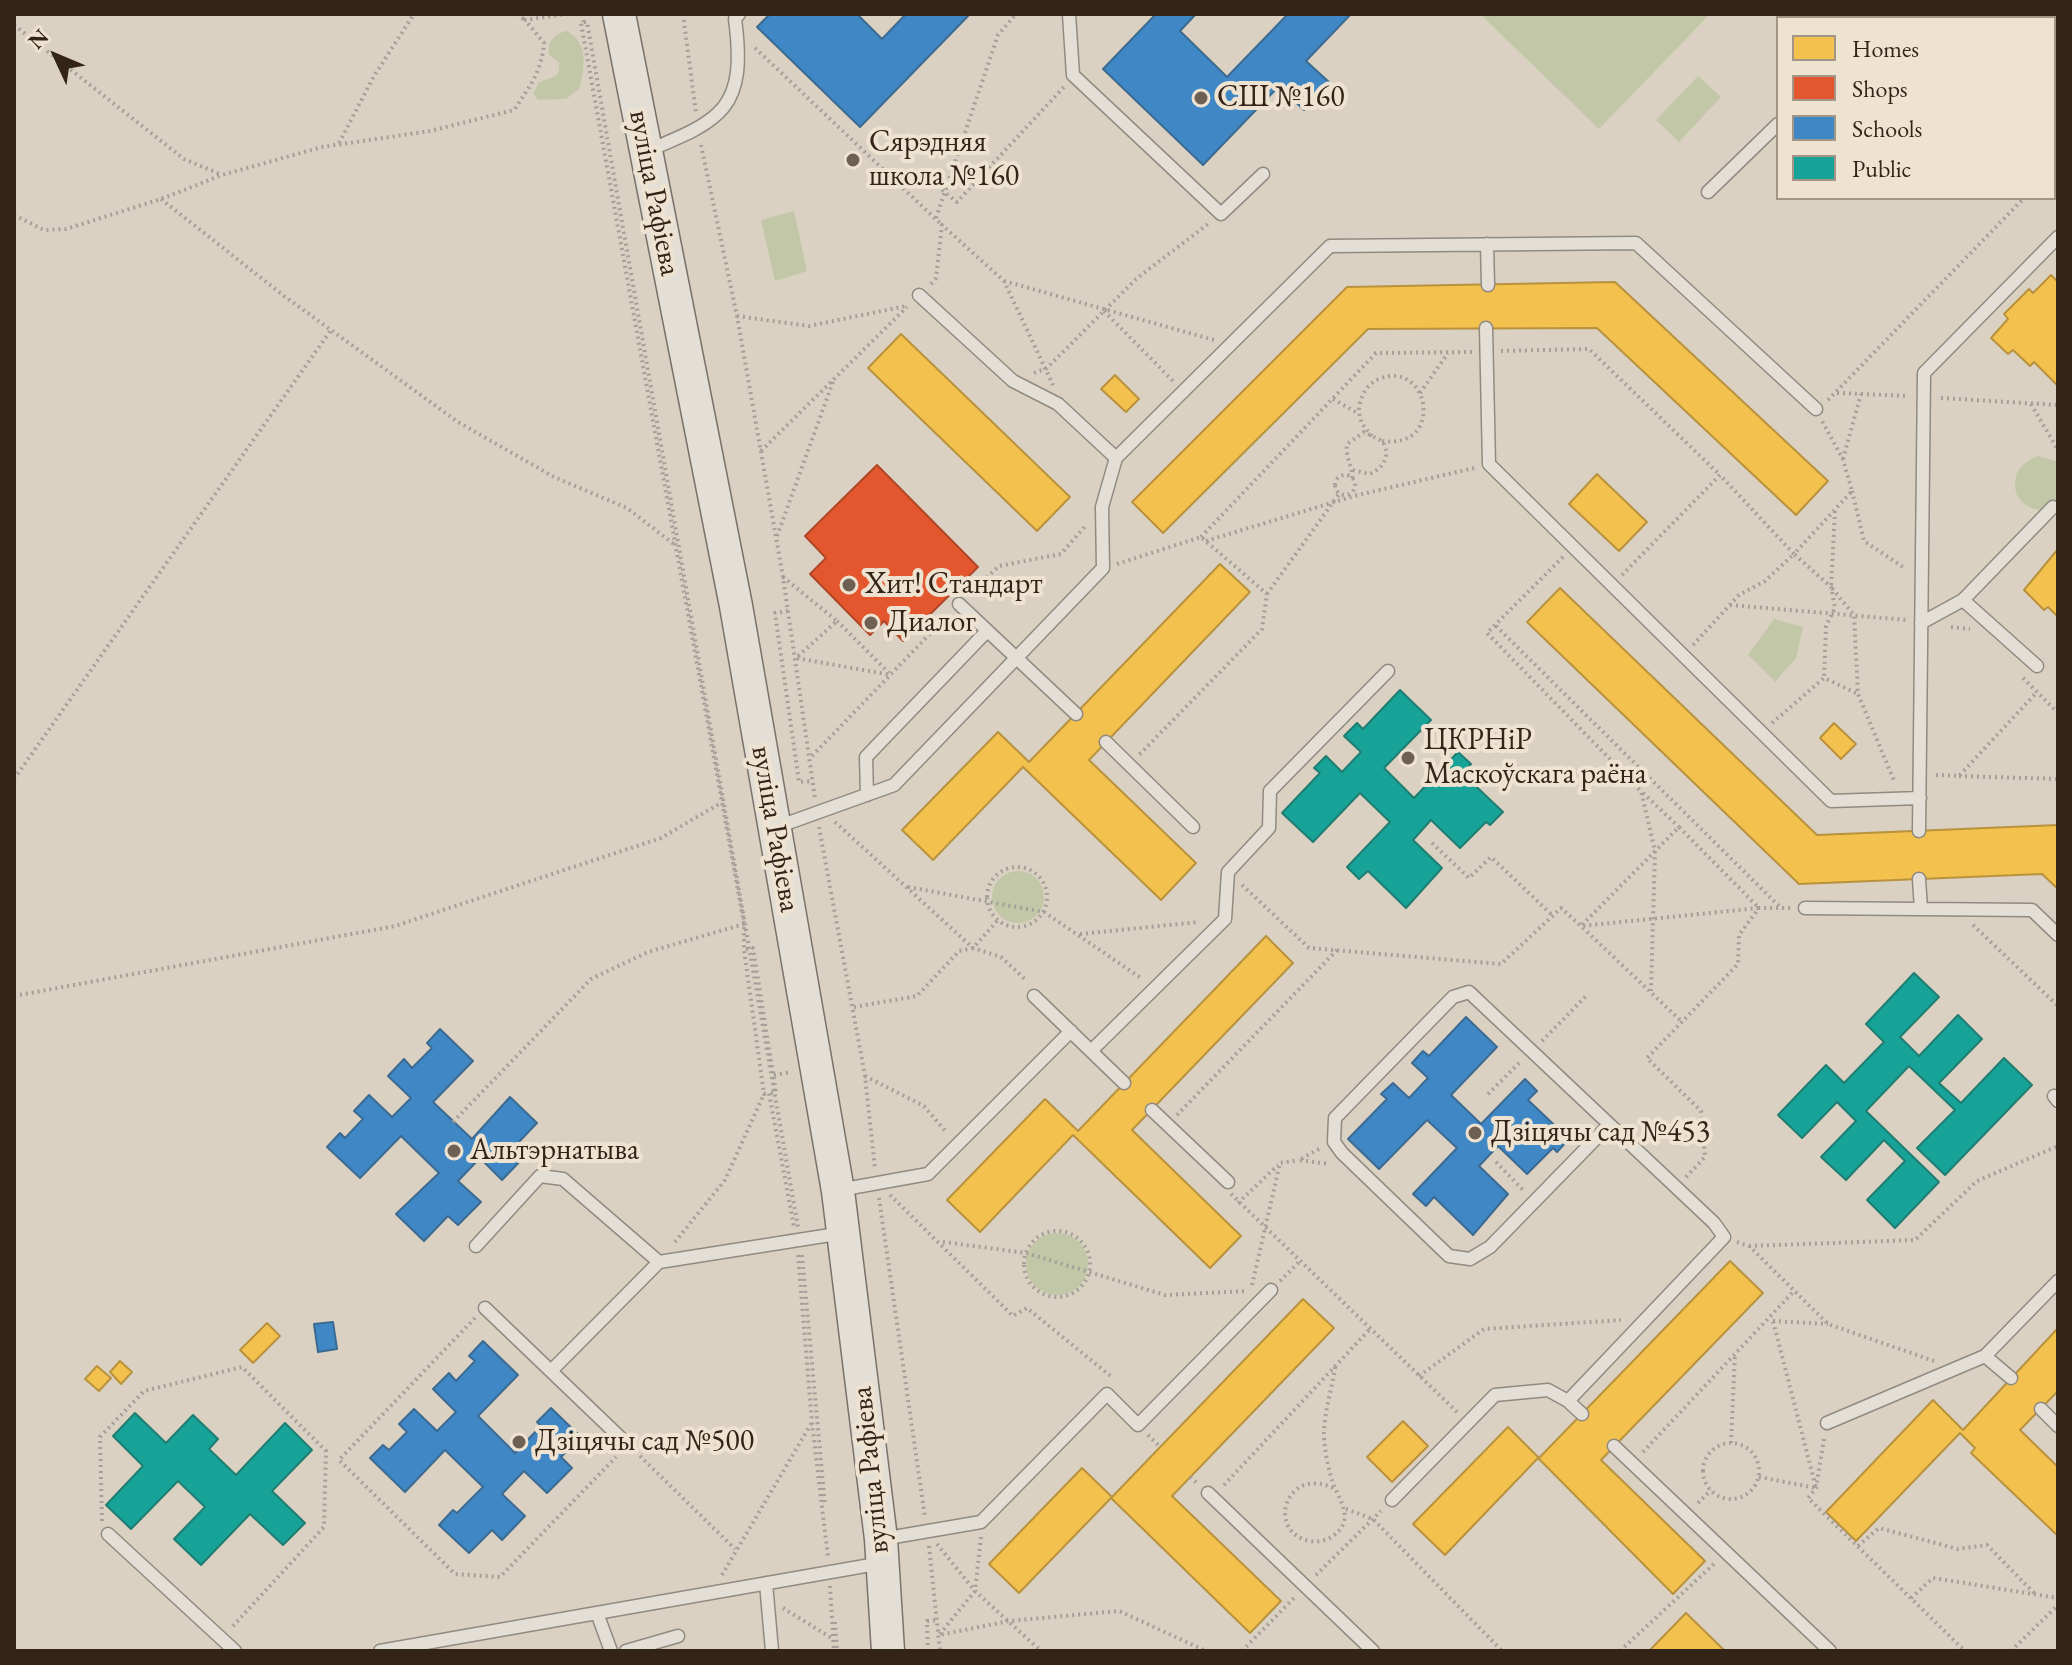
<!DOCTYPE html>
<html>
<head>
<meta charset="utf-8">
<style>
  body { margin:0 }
  #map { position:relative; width:2072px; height:1665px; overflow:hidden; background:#dad1c2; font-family:"EB Garamond",serif }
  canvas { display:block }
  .frame { position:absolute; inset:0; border:16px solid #342317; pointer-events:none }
  .legend { position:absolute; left:1776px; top:16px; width:280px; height:184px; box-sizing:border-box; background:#eee3d1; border:2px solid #a49687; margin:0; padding:10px 14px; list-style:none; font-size:24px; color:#342317 }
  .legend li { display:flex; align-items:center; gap:16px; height:40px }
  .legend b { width:40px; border:2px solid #a49687 }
  .north { position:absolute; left:16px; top:16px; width:80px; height:80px; -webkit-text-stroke:6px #eee3d1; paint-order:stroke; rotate:314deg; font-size:22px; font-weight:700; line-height:32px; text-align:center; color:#342317 }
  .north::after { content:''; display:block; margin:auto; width:28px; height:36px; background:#342317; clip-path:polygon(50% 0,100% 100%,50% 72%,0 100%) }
</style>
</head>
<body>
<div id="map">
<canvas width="2072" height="1665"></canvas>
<div class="frame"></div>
<ul class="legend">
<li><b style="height:22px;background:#f2c14e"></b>Homes</li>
<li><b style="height:22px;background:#e4572e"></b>Shops</li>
<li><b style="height:22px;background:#3f88c5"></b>Schools</li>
<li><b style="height:22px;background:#17a398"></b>Public</li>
</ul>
<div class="north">N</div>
</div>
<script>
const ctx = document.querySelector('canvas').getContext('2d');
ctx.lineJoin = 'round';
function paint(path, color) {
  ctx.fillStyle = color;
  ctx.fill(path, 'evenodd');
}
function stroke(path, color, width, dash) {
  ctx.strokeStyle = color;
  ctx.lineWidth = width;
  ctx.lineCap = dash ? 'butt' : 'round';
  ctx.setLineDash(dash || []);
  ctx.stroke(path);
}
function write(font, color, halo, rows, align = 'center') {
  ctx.font = font + ' "EB Garamond",serif';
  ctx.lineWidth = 8;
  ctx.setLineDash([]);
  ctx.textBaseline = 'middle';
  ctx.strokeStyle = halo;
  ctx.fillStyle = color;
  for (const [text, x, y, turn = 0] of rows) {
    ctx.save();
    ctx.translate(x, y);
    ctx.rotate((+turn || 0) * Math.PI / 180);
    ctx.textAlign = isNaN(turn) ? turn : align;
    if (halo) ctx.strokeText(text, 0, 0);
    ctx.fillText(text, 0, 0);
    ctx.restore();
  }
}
const green = new Path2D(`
  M1480,14H1710L1599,129Z
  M567,31C589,43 585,69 579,89L566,99L538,100L533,94L539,82L556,76L559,71V62L549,55C547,42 555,33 567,31Z
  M1698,76L1721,97L1679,142L1656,120Z
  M794,211L807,271L775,281L761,220Z
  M2039,456L2058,462V502L2047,510C2009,512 2003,466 2039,456Z
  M1774,619L1803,627L1796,658L1775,682L1748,655Z
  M992 897a26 26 0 1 1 52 0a26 26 0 1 1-52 0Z
  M1026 1264a31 31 0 1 1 62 0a31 31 0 1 1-62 0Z`);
const homes = new Path2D(`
  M2051,275L2058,282V386L2034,362L2030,366L2013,350L2008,354L1991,338L2008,319L2004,314L2029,289L2033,293Z
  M1615,282L1828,481L1796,515L1597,328L1368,329L1163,533L1132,502L1347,287Z
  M901,334L1070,497L1037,531L868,368Z
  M1115,375L1139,399L1126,412L1101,389Z
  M1597,474L1647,522L1619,551L1569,504Z
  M2058,549V617L2048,607L2044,610L2024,590Z
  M1220,564L1250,592L1089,760L1196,863L1161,900L1023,767L933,860L902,830L998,732L1029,762Z
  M1560,588L1817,835L2058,825V889L2042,874L1799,884L1527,622Z
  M1834,723L1856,744L1841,759L1820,738Z
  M1266,936L1293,963L1132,1130L1241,1236L1210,1268L1073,1135L980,1232L947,1200L1045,1099L1078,1131Z
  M1730,1261L1763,1293L1601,1460L1705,1561L1673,1594L1538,1458L1445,1555L1413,1524L1508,1427L1539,1458Z
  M1303,1299L1334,1328L1172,1496L1281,1601L1250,1633L1111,1498L1019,1593L989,1564L1082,1468L1112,1497Z
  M267,1323L280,1336L253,1363L240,1350Z
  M2058,1328V1391L2020,1430L2058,1467V1536L1971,1453L1975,1448L1960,1433L1856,1541L1826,1512L1933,1400L1963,1430Z
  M120,1361L132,1372L121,1384L110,1372Z
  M97,1366L111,1378L99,1391L85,1379Z
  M1403,1421L1428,1446L1392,1482L1367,1457Z
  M1686,1613L1725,1651H1649Z`);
const shops = new Path2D(`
  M877,465L978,567L903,641L884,621L870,635L810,574L826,558L805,536Z`);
const schools = new Path2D(`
  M770,14H857L882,39L906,14H970L860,127L757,27Z
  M1156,14H1196L1180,31L1227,77L1288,14H1351L1306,61L1330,83L1304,110L1279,86L1203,165L1103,69Z
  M1978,14H2032V18H1978Z
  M1466,1017L1497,1047L1451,1095L1481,1124L1525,1079L1537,1091L1528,1100L1569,1139L1557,1152L1553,1148L1527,1174L1498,1146L1479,1166L1508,1194L1473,1235L1434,1197L1426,1206L1413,1194L1457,1148L1427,1120L1379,1169L1348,1139L1387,1099L1381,1094L1393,1083L1409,1098L1428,1078L1412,1063L1423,1051L1429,1056Z
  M440,1029L473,1061L433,1102L472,1139L510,1097L537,1123L516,1145L526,1155L502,1180L480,1158L458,1181L481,1202L458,1225L448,1216L424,1241L396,1214L439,1173L401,1136L360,1178L327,1147L340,1133L345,1138L363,1119L354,1111L369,1095L392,1117L411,1098L388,1076L404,1059L412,1068L432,1048L427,1043Z
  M333,1322L337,1349L318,1352L314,1324Z
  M483,1341L518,1375L478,1416L515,1453L541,1426L537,1422L551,1408L581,1437L561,1457L572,1468L547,1493L524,1471L502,1494L525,1516L502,1540L492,1530L469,1553L439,1525L453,1510L457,1513L483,1487L445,1450L405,1492L370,1458L383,1445L389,1450L407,1432L399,1424L414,1409L437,1431L456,1412L433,1389L449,1373L456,1381L475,1361L469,1356Z`);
const public = new Path2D(`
  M1400,690L1431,720L1384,768L1414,798L1458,752L1471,764L1462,773L1503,812L1490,825L1486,822L1460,848L1431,820L1413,840L1442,868L1406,908L1368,871L1359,879L1347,867L1390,822L1360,793L1313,842L1282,813L1320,773L1314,768L1326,756L1342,772L1361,752L1344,736L1357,723L1363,729Z
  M1914,973L1939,997L1900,1037L1919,1056L1958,1015L1982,1039L1939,1083L1961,1103L2004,1058L2032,1085L1945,1175L1917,1148L1955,1110L1909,1066L1866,1111L1939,1182L1895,1228L1867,1200L1905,1161L1884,1140L1846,1180L1821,1157L1856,1121L1837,1102L1802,1138L1778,1115L1826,1065L1844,1083L1884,1042L1866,1024Z
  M135,1413L166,1443L193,1415L218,1439L209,1449L236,1475L285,1423L312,1450L272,1491L305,1523L283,1545L250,1514L201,1565L174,1539L205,1507L178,1481L131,1529L106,1505L143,1466L113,1436Z`);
const path = new Path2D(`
  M517,14L525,20
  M583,14L584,22L581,23L744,924V950L764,1094L769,1093L794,1227
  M683,14L696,113
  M584,22H587L798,1227
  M14,25L184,159L222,175
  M755,48L942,225
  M339,143L374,76L414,14
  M701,145L737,316L783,577L815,798
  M2054,166L2058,162
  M942,190L957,202L1064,87
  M161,199L284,296L458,422L554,477L627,508L675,545
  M14,215L44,230L66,229L161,199L222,175L322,147L430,131L514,110C529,88 542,71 544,43L525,20L566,14
  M936,218L998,35L1016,14
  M1004,281L1214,340
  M931,284L936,278L942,225L1004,281L1053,385
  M1104,311L1174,382
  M737,316L809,326L906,306
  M1501,351L1589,349L1720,475
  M1034,373L1047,368L1136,279L1208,224
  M1420,393L1448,353
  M1837,393L1908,396
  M1941,398L2058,405
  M1333,399L1359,414
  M1828,400L2024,198
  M2031,404L2058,450
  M1372,436C1364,428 1359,420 1359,409C1360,396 1367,384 1379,379C1429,358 1446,450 1382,441
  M761,451L907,307
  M1843,459L1861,394
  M1335 485a10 10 0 1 1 20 0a10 10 0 1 1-20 0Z
  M1352,478C1353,466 1345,458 1347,444L1364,432L1382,441C1392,455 1383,469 1369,474L1353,470
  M1852,491L1864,541L1906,569
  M1835,511L1831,587L1854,615L1858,694L1895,783
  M777,536L834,379
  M1201,537L1376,353L1472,352
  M1206,541L1354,496L1474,468
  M1563,557L1487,633L1641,791L1655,851L1651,991
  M1117,564L1201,537L1267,594L1262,629L1139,755
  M1622,575L1720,475L1794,554L1852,491L1843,459L1822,421
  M783,577L837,621L796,658L891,675
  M969,594L999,566L1061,554L1087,524
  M1267,594L1339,494
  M1730,605L1907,620
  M788,611L775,613L799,782L813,781
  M837,621L889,673
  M1496,626L1781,908
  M1951,627L1970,629
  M1693,645L1739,595L1765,581L1794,554L1831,587L1835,608L1826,626L1824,678
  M2023,678L2058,713
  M1772,723L1824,678L1858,694
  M812,756L949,614
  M1936,775L1959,776L2037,692
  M1959,776L2058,779
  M14,779L331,330
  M1643,793L1679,827
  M835,822L973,948L1001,957L1027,981
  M819,827L865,1076L875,1169
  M1432,843L1469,878L1491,857L1552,915
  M987 897a30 30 0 1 1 60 0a30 30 0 1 1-60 0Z
  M1242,885L1309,948L1501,964L1561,908L1581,926L1759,908L1679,827L1581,926L1682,1022
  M908,887L1044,912L1141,978
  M1973,925L2058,1006
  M1080,934L1199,922
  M746,949L753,948L776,1092L770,1093
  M14,996L395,926L661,838L719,804
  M854,1007L917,996L959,951L973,948L998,920
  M1542,1041L1588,994
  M774,1075L791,1072
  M865,1076L924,1106L947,1133
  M1488,1094L1521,1061
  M1177,1115L1337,950
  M453,1122L591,979L648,952L744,924
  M1319,1149L1299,1160L1330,1164
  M1496,1162L1524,1191
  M1686,1177L1705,1157L1701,1111L1647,1058L1738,964L1739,935L1759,908H1792
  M1231,1194L1458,1413
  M890,1195L1013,1316L1027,1308L1113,1378
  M879,1198L925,1517
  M1238,1203L1278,1165
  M1024 1264a33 33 0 1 1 66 0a33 33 0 1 1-66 0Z
  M675,1242L725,1180L764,1094
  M943,1242L1026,1253L1165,1295L1247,1291
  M1737,1242L1749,1246L1828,1324L1934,1361
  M1749,1246L1915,1240L1977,1181L2058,1146
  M798,1255L812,1423L828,1557
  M802,1255L825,1505
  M1280,1281L1299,1262
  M1252,1285L1280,1163L1299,1160
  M475,1318L339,1460L455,1574L500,1577L616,1457
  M1773,1321L1828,1324
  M1335,1367C1332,1389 1324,1413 1324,1434C1324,1449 1329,1474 1335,1488C1343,1506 1353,1521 1333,1536C1325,1542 1312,1543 1303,1539C1267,1525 1289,1465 1335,1489
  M1419,1376L1484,1329L1621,1320
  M1148,1435L1160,1447
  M1824,1439L1816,1488L1808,1498L1965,1651
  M1731,1443L1735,1354
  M1703 1471a28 28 0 1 1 56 0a28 28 0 1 1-56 0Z
  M1643,1452L1794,1291
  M640,1456L735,1549
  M1190,1477L1197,1483
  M1759,1477L1816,1488L1773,1321
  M1224,1485L1370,1329
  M1698,1503L1711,1490
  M1346,1509L1373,1519L1502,1651
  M102,1521L100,1437L144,1391L242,1367L326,1451L324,1527L232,1627
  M981,1537L975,1591L939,1635L1009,1621L1119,1611L1206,1651
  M937,1544L975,1591L1041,1651
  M929,1546L940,1651
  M1858,1546L1879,1528L1958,1549L1987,1545L2035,1594
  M722,1575L811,1424
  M1316,1575L1381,1511
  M830,1586L834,1651
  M1911,1598L1933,1578L2058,1598
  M783,1608L833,1639
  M835,1622L837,1651
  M928,1651L927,1621L938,1620
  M1242,1651L1296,1596
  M1620,1651L1715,1563
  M2011,1651L2058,1605`);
const lane = new Path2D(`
  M1069,14L1073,75L1221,214L1263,174
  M1887,18L1891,14
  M647,151C722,120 747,109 735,19L739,14
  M1708,192L1778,124
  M1487,244L1488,285
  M919,295L1013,381L1058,404L1116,458
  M1486,328L1489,464L1831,801L1920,798
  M1963,600L2037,666
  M959,604L1076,714
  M1921,623L1963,600L2053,507
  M1106,742L1193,827
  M867,795L866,757L987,631
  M777,827L894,785L1103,568L1102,507L1116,458L1330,246L1636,243L1816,409
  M1919,831L1924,373L2058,237
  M1919,879L1921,909
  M1805,908L2032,910L2058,935
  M1034,996L1124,1083
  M1091,1051L1225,919L1228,872L1269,828L1270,791L1388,671
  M2054,1096L2058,1101
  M1152,1110L1228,1182
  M839,1190L928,1174L1071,1031
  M476,1246L540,1176L563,1179L659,1262
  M485,1308L628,1445
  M1985,1356L2011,1378
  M551,1371L659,1262L843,1233
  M1568,1401L1582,1414
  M2041,1409L2058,1426
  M1827,1423L1985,1356L2058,1281
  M1614,1446L1830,1651
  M1208,1493L1373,1651
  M1392,1500L1495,1395L1548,1390L1568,1401L1724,1237L1714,1223L1469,992L1453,997L1335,1118L1334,1142L1342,1153L1449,1256L1470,1259L1490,1247L1609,1125
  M108,1534L235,1651
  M882,1539L981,1522L1107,1394L1138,1425L1271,1290
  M766,1583L772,1651
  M597,1613L611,1651
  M380,1651L882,1563
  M626,1651L678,1636`);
const secondary = new Path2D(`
  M619,14L736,606L838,1191L881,1539L888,1651`);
const markers = [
  [1201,98,8,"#6e6053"],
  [853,160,8,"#6e6053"],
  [849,585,8,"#6e6053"],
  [871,623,8,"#6e6053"],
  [1408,758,8,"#6e6053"],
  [1475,1133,8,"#6e6053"],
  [454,1151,8,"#6e6053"],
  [519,1442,8,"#6e6053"]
];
const poiNames = [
  ["СШ №160",1217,98],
  ["Сярэдняя",869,143],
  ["школа №160",869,177],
  ["Хит! Стандарт",865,585],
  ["Диалог",887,623],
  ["ЦКРНіР",1424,741],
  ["Маскоўскага раёна",1424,775],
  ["Дзіцячы сад №453",1491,1133],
  ["Альтэрнатыва",470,1151],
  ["Дзіцячы сад №500",535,1442]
];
const streetNames = [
  ["вуліца Рафіева",654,193,79],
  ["вуліца Рафіева",775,829,80],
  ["вуліца Рафіева",871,1470,-96]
];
paint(green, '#c2c7a8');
paint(homes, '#f2c14e');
stroke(homes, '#b9923e', 2);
paint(shops, '#e4572e');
stroke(shops, '#af4727', 2);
paint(schools, '#3f88c5');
stroke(schools, '#3c6a91', 2);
paint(public, '#17a398');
stroke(public, '#207d71', 2);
stroke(lane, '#918a80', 15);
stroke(secondary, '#7a7269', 35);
stroke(path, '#a49f98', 4, [2, 4]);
stroke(lane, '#e3dfd6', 12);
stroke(secondary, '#e3dfd6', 32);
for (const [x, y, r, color] of markers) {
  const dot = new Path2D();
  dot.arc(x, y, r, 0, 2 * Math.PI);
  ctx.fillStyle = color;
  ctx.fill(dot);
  stroke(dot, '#eee3d1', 3);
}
write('30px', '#342317', '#eee3d1', poiNames, 'left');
write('30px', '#342317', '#eee3d1', streetNames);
</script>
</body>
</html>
